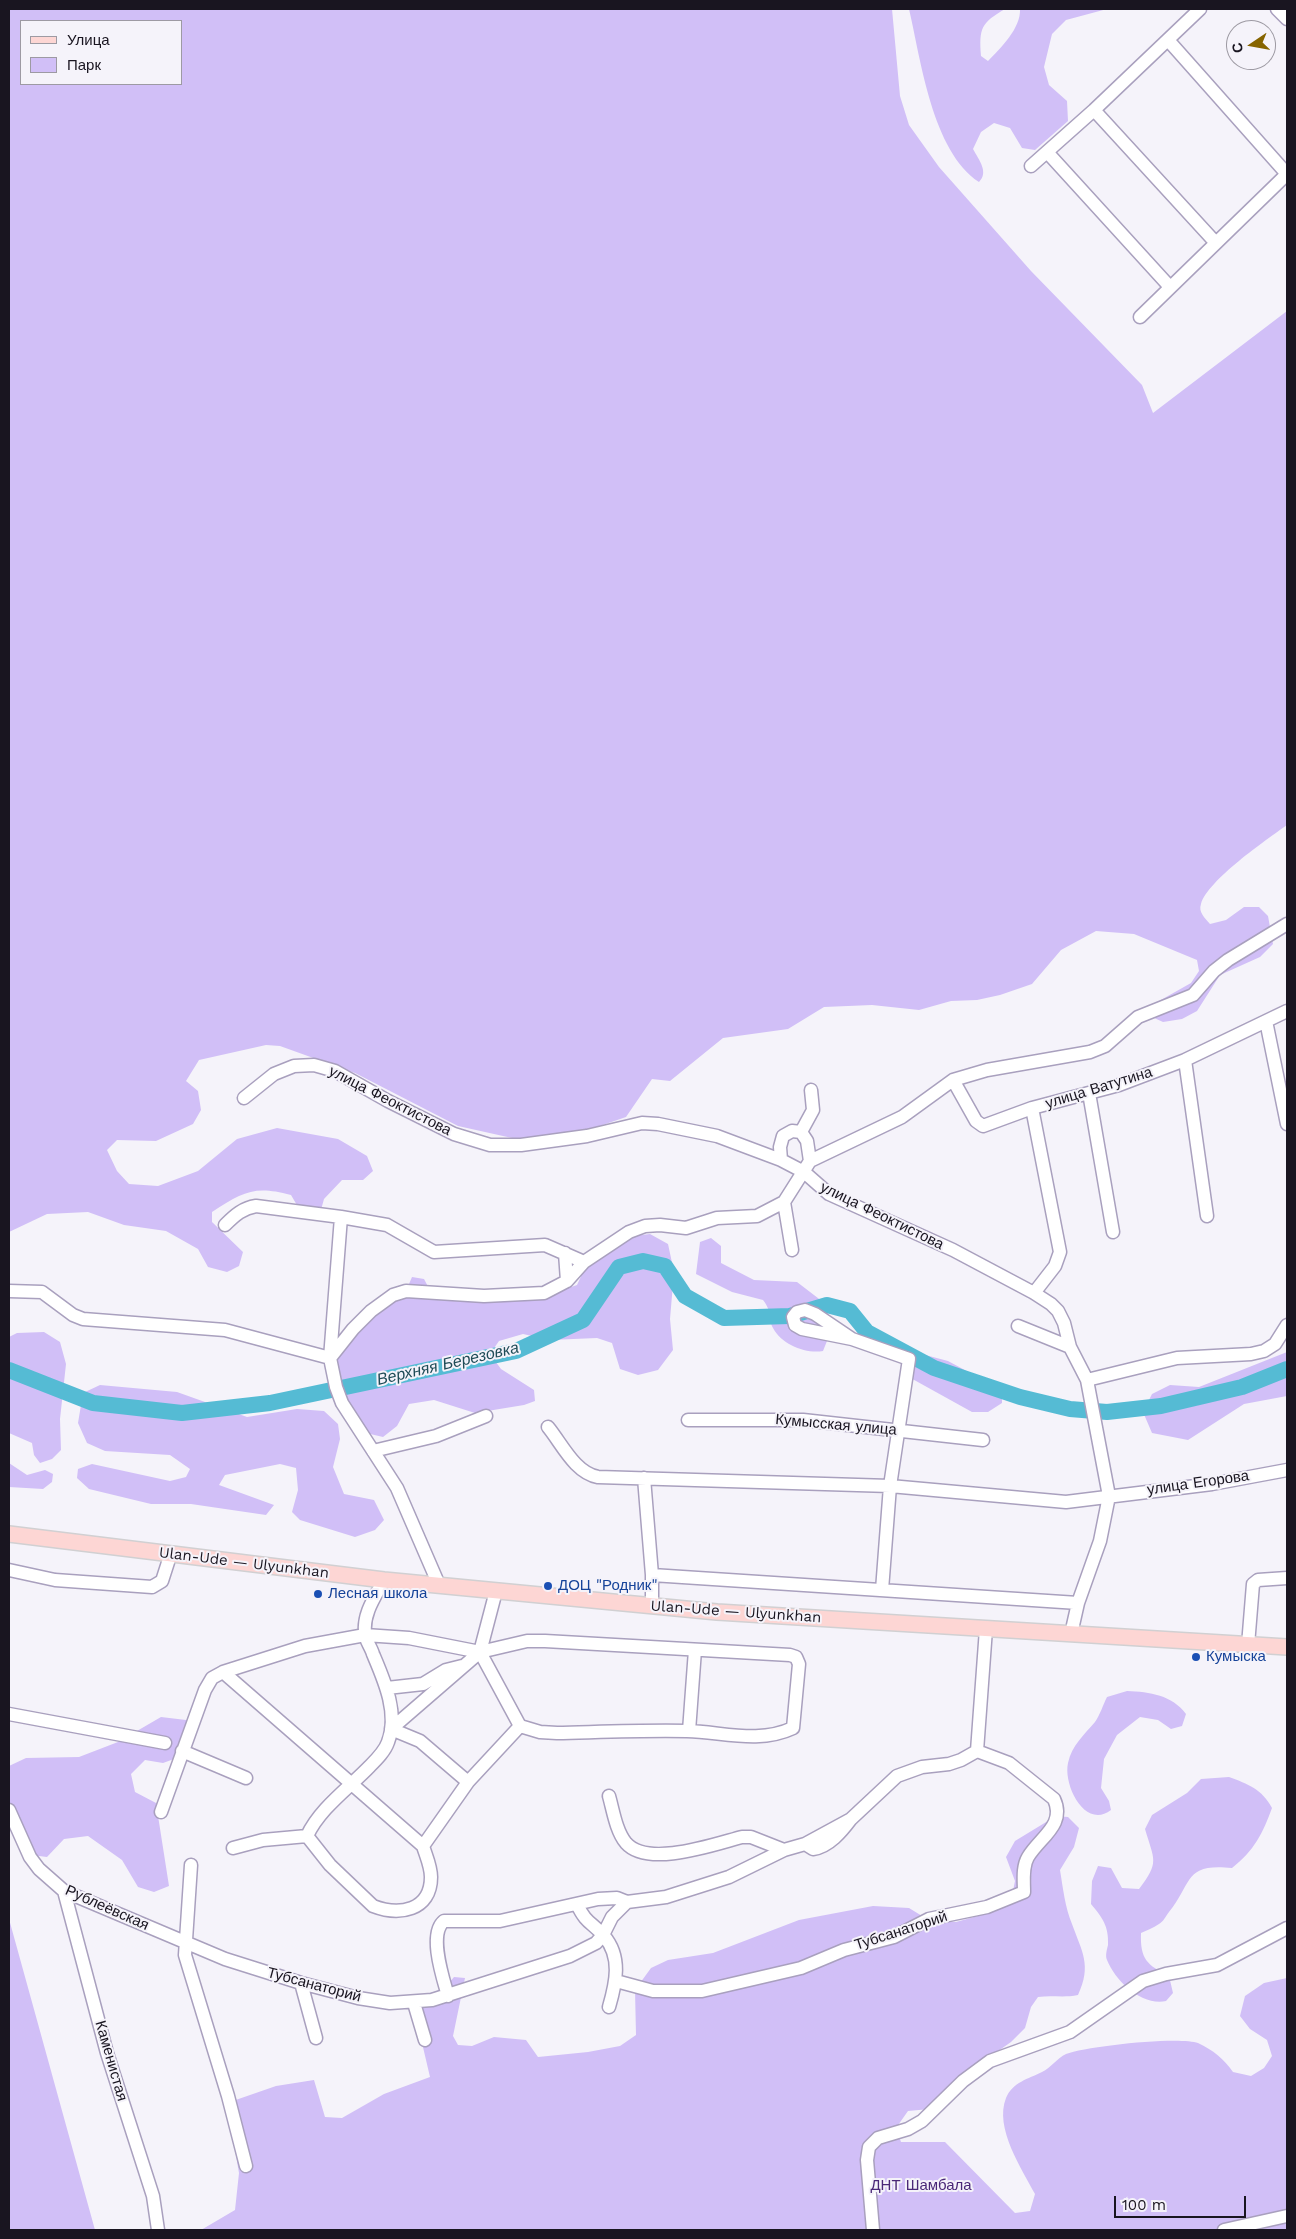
<!DOCTYPE html>
<html>
<head>
<meta charset="utf-8">
<style>
  body { margin:0 }
  #map { position:relative; width:1296px; height:2239px; overflow:hidden; background:#f5f3fa; font-family:"Work Sans",sans-serif }
  canvas { display:block }
  .frame { position:absolute; inset:0; border:10px solid #191520; pointer-events:none }
  .legend { position:absolute; left:20px; top:20px; width:162px; height:65px; box-sizing:border-box; background:#f5f3fa; border:1px solid #9d9aa3; margin:0; padding:6px 9px; list-style:none; font-size:15px; color:#191520 }
  .legend li { display:flex; align-items:center; gap:10px; height:25px }
  .legend b { width:25px; border:1px solid #9d9aa3 }
  .north { position:absolute; left:1226px; top:20px; width:50px; height:50px; box-sizing:border-box; background:#f5f3fa; border:1px solid #9d9aa3; border-radius:50%; rotate:258deg; font-size:14px; font-weight:700; line-height:20px; text-align:center; color:#191520 }
  .north::after { content:''; display:block; margin:auto; width:18px; height:22px; background:#866400; clip-path:polygon(50% 0,100% 100%,50% 72%,0 100%) }
  .scale { position:absolute; left:1114px; top:2196px; width:132px; height:22px; box-sizing:border-box; border:2px solid #191520; border-top:0; padding-left:6px; font-size:15px; line-height:18px; white-space:nowrap; color:#191520; -webkit-text-stroke:4px #f5f3fa; paint-order:stroke }
</style>
</head>
<body>
<div id="map">
<canvas width="1296" height="2239"></canvas>
<div class="frame"></div>
<ul class="legend">
<li><b style="height:6px;background:#fdd6d4"></b>Улица</li>
<li><b style="height:14px;background:#d1bff7"></b>Парк</li>
</ul>
<div class="north">С</div>
<div class="scale">100 m</div>
</div>
<script>
const ctx = document.querySelector('canvas').getContext('2d');
ctx.lineJoin = 'round';
function paint(path, color) {
  ctx.fillStyle = color;
  ctx.fill(path, 'evenodd');
}
function stroke(path, color, width, dash) {
  ctx.strokeStyle = color;
  ctx.lineWidth = width;
  ctx.lineCap = dash ? 'butt' : 'round';
  ctx.setLineDash(dash || []);
  ctx.stroke(path);
}
function write(font, color, halo, rows, align = 'center') {
  ctx.font = font + ' "Work Sans",sans-serif';
  ctx.lineWidth = 4;
  ctx.setLineDash([]);
  ctx.textBaseline = 'middle';
  ctx.strokeStyle = halo;
  ctx.fillStyle = color;
  for (const [text, x, y, turn = 0] of rows) {
    ctx.save();
    ctx.translate(x, y);
    ctx.rotate((+turn || 0) * Math.PI / 180);
    ctx.textAlign = isNaN(turn) ? turn : align;
    if (halo) ctx.strokeText(text, 0, 0);
    ctx.fillText(text, 0, 0);
    ctx.restore();
  }
}
const green = new Path2D(`
  M9,9H892L900,96L909,125L939,167L1031,271L1142,385L1153,413L1287,311V825C1266,840 1208,880 1201,904C1198,912 1205,918 1210,924L1226,920L1244,907H1259L1268,916L1273,944L1260,957L1220,975L1197,1011L1182,1019L1163,1022L1152,1017V1005L1191,983L1199,971L1197,960L1134,934L1096,931L1061,950L1032,984L1000,995L977,1000L951,1001L919,1010L872,1005L824,1007L788,1029L723,1038L670,1081L652,1079L626,1117L585,1131L521,1140L458,1126L355,1073L280,1046L266,1045L199,1060L186,1081L198,1091L201,1110L193,1124L156,1141L117,1140L107,1150L117,1171L129,1184L158,1186L198,1171L237,1139L277,1128L338,1139L367,1156L373,1171L363,1180H342L324,1199L319,1217L301,1212L291,1195C254,1185 243,1192 212,1212V1222L243,1252L239,1266L227,1272L208,1267L198,1249L166,1231L124,1225L88,1212L47,1214L9,1232ZM21,21H181V84H21Z
  M909,9H1005C981,23 979,28 981,56L988,61C1001,48 1021,28 1020,9H1107L1066,20L1052,34L1044,67L1049,85L1067,101L1068,121L1035,150L1022,148L1010,128L994,123L981,132L973,149C979,160 989,172 979,182C932,151 921,60 909,9Z
  M650,1234L668,1244L674,1272L670,1319L673,1350L658,1370L638,1375L620,1369L612,1343L597,1338L550,1340L523,1334L499,1341L490,1354L501,1369L534,1390L535,1401L524,1405L475,1413L434,1400L409,1404L397,1426L383,1437L366,1433C345,1398 320,1357 353,1320C357,1315 365,1315 370,1311C376,1308 380,1299 384,1293L406,1291L412,1277L424,1279L433,1296L539,1298L577,1285L590,1257L617,1238Z
  M711,1238L721,1246V1263L754,1280L797,1282L827,1305L831,1331L823,1351C806,1354 782,1345 773,1328C768,1319 773,1313 763,1300L732,1292L696,1274L700,1242Z
  M44,1332L60,1342L66,1364L60,1419L61,1450L52,1459L40,1463L34,1455L32,1443L9,1433V1337L17,1333Z
  M914,1352L948,1361L1002,1390V1403L988,1412H972L907,1376L903,1362Z
  M1287,1352V1396L1244,1404L1188,1440L1152,1433L1143,1412L1152,1394L1170,1385L1199,1387Z
  M100,1385L177,1392L247,1417L297,1409L324,1411L338,1424L340,1439L333,1467L344,1494L374,1500L384,1520L375,1530L355,1537L300,1520L292,1512L298,1490L296,1468L280,1464L225,1475L219,1485L274,1505L266,1515L191,1504H151L89,1489L77,1478L78,1469L92,1464L170,1481L186,1477L190,1469L170,1455L105,1451L87,1443L78,1423L83,1393Z
  M9,1463L27,1475L45,1470L53,1474L52,1482L43,1489L9,1487Z
  M1127,1691C1150,1692 1172,1695 1186,1714L1182,1726L1171,1729L1158,1720L1140,1717L1117,1735L1104,1759L1101,1788L1109,1801L1111,1810C1085,1830 1063,1785 1068,1763C1072,1745 1084,1735 1095,1722C1100,1715 1103,1705 1107,1697Z
  M161,1717L186,1720L191,1733L185,1755L163,1763L145,1760L131,1774L135,1792L156,1803L169,1886L154,1892L138,1887L122,1860L88,1836L64,1839L47,1857L31,1855L26,1832L9,1826V1766L26,1758L79,1757L118,1742Z
  M1229,1777C1248,1784 1262,1789 1272,1808C1263,1833 1254,1851 1232,1868C1184,1863 1193,1882 1169,1912C1166,1916 1163,1922 1159,1924C1153,1928 1147,1930 1141,1933C1140,1959 1147,1965 1169,1976L1173,1993L1166,2001C1142,2006 1116,1982 1107,1960C1105,1956 1107,1949 1108,1945C1109,1926 1102,1917 1091,1904L1092,1881L1098,1866L1111,1868L1122,1888L1139,1889C1160,1862 1154,1860 1145,1829L1152,1815L1187,1793L1201,1779Z
  M1056,1816L1068,1817L1079,1828L1074,1847L1060,1870C1063,1888 1065,1907 1072,1924C1082,1952 1092,1965 1078,1995C1064,1998 1052,1995 1038,1997L1031,2007L1025,2028L1011,2042L981,2063L930,2109L908,2111L896,2128L901,2142H945L1015,2213L1030,2211L1035,2194C1022,2169 994,2128 1006,2098C1013,2082 1028,2079 1042,2072C1051,2068 1057,2058 1066,2054C1086,2046 1180,2036 1198,2043C1213,2050 1224,2059 1233,2072L1251,2076L1264,2068L1272,2056L1267,2040L1250,2029L1240,2016L1245,1996L1264,1983L1287,1978V2230H201L235,2210L239,2173L227,2103L276,2086L314,2080L325,2117L342,2118L384,2094L430,2077L415,2013L419,1995C435,1993 444,1990 454,1977L465,1978L453,2036L458,2045L472,2046L494,2037L526,2040L538,2057L588,2052L620,2046L636,2035L635,1990L651,1968L668,1960L713,1953L799,1920L873,1906L909,1908L927,1919L956,1922L996,1911L1011,1901L1015,1881L1006,1857L1015,1841Z
  M9,1919L95,2230H9Z`);
const river = new Path2D(`
  M9,1370L93,1403L182,1413L270,1403L516,1351L583,1320L619,1267L643,1261L665,1266L685,1296L724,1318L790,1316L827,1305L850,1311L867,1332L934,1368L1020,1397L1070,1409L1107,1412L1161,1406L1242,1387L1287,1369`);
const minor = new Path2D(`
  M1277,9L1287,19
  M1168,40L1287,174
  M1094,110L1215,242
  M1047,152L1170,287
  M1031,166L1094,110L1200,9
  M1140,317L1287,174
  M1266,1021L1287,1124
  M1185,1060L1207,1216
  M953,1080L976,1121L983,1126L1032,1108
  M1089,1093L1113,1232
  M244,1098L274,1074L294,1066L314,1065L335,1071L388,1101L454,1134L490,1145H521L587,1136L642,1123L658,1124L717,1136L781,1160L804,1172L829,1194L953,1250L1034,1293L1051,1304L1058,1311L1064,1323L1070,1347
  M801,1132L813,1110L811,1090
  M781,1160L780,1147L783,1136L792,1131L801,1132L807,1141L810,1161
  M225,1225C235,1215 243,1208 256,1206L341,1217
  M792,1250L784,1202L810,1161L902,1117L953,1080L987,1070L1090,1052L1105,1046L1138,1017L1193,995L1214,971L1228,960L1287,924
  M565,1253L567,1281
  M9,1291L42,1292L73,1315L83,1319L225,1330L330,1358L336,1387L342,1403L397,1488L439,1585
  M1034,1293L1055,1266L1060,1252L1032,1108L1119,1085L1185,1060L1287,1011
  M1018,1326L1070,1347L1087,1380L1109,1496L1100,1541L1078,1603
  M852,1339L802,1329L795,1325L793,1317L797,1312L805,1310L815,1314L852,1339L909,1359L890,1486L882,1590
  M330,1358L353,1329L371,1311L393,1295L406,1291L484,1296L544,1293L567,1281L584,1262L629,1232L645,1226L660,1225L686,1228L717,1218L757,1216L784,1202
  M330,1358L341,1217L387,1225L434,1252L545,1245L584,1262
  M1087,1380L1177,1358L1251,1354L1264,1351L1275,1344L1287,1325
  M688,1420H803L983,1440
  M548,1427C562,1444 575,1473 598,1477L890,1486L1066,1502L1212,1484L1287,1470
  M373,1451L436,1436L486,1416
  M644,1478L652,1575V1606
  M9,1570L55,1580L152,1587L162,1581L171,1553
  M652,1575L1078,1603L1071,1634
  M1248,1645L1253,1584L1258,1580L1287,1578
  M223,1672L423,1846C426,1856 431,1866 431,1877C431,1911 399,1916 373,1906L330,1865L307,1836L263,1840L233,1848
  M387,1688L423,1684L446,1670L462,1666
  M9,1714L165,1743
  M391,1729L480,1652L496,1591
  M391,1729L420,1741L468,1782
  M689,1731L695,1650
  M182,1751L246,1778
  M609,1796C613,1810 616,1831 626,1843C648,1868 715,1844 742,1837H751L784,1850
  M9,1810L30,1857L39,1869L64,1891L225,1959L301,1983L358,1998L390,2003L432,2000L570,1956L596,1943L603,1935L612,1917L627,1902
  M161,1812L205,1690L212,1678L223,1672L305,1646L365,1635L409,1638L480,1652L527,1641H545L790,1655L796,1657L799,1664L793,1728C759,1744 723,1732 687,1731C644,1730 600,1732 557,1733L540,1732L520,1726
  M851,1819C842,1831 829,1847 813,1849L805,1844L851,1819L897,1776L922,1767L949,1764L961,1760L977,1751L986,1629
  M307,1836C320,1808 349,1788 370,1766C377,1759 385,1751 388,1742C399,1713 384,1680 373,1654C371,1647 365,1640 365,1633C363,1613 375,1597 384,1580
  M423,1846L468,1782L520,1726L480,1652
  M191,1865L185,1955L228,2096L246,2166
  M64,1891L107,2053L153,2196L158,2230
  M577,1904C586,1924 592,1922 604,1936C622,1957 616,1983 609,2007
  M616,1981L653,1991H702L801,1968L844,1950L894,1937L929,1919L987,1907L1024,1892C1024,1881 1022,1867 1028,1857C1040,1837 1066,1825 1054,1799L1009,1763L977,1751
  M301,1983L316,2038
  M448,1996C443,1978 428,1934 444,1921H500L598,1899L617,1898L627,1902L666,1897L729,1877L784,1850L805,1844
  M414,2003L425,2040
  M873,2230L867,2160L869,2147L878,2138L908,2129L922,2121L963,2081L990,2061L1070,2032L1143,1981L1166,1974L1217,1965L1287,1928
  M1224,2230L1287,2216`);
const major = new Path2D(`
  M9,1534L384,1580L717,1612L1287,1647`);
const markers = [
  [548,1586,5,"#1a4fb4"],
  [318,1594,5,"#1a4fb4"],
  [1196,1657,5,"#1a4fb4"]
];
const streetNames = [
  ["улица Ватутина",1099,1088,-17],
  ["улица Феоктистова",390,1101,27],
  ["улица Феоктистова",882,1216,26],
  ["Кумысская улица",836,1425,5],
  ["улица Егорова",1198,1483,-8],
  ["Ulan-Ude — Ulyunkhan",244,1563,7],
  ["Ulan-Ude — Ulyunkhan",736,1612,4],
  ["Рублеёвская",107,1908,24],
  ["Тубсанаторий",901,1931,-18],
  ["Тубсанаторий",314,1985,15],
  ["Каменистая",111,2061,74]
];
const transitNames = [
  ["ДОЦ \"Родник\"",558,1586],
  ["Лесная школа",328,1594],
  ["Кумыска",1206,1657]
];
const parkNames = [
  ["ДНТ Шамбала",921,2186]
];
const waterNames = [
  ["Верхняя Березовка",448,1364,-13]
];
paint(green, '#d1bff7');
stroke(river, '#55bbd4', 16);
stroke(minor, '#a9a0be', 15);
stroke(major, '#d1d0d2', 18);
stroke(minor, '#fff', 12);
stroke(major, '#fdd6d4', 15);
for (const [x, y, r, color] of markers) {
  const dot = new Path2D();
  dot.arc(x, y, r, 0, 2 * Math.PI);
  ctx.fillStyle = color;
  ctx.fill(dot);
  stroke(dot, '#f5f3fa', 2);
}
write('15px', '#191520', '#f5f3fa', streetNames);
write('15px', '#164399', '#f5f3fa', transitNames, 'left');
write('15px', '#4a2878', '#f5f3fa', parkNames);
write('italic 16px', '#1f4c57', '#f5f3fa', waterNames);
</script>
</body>
</html>
